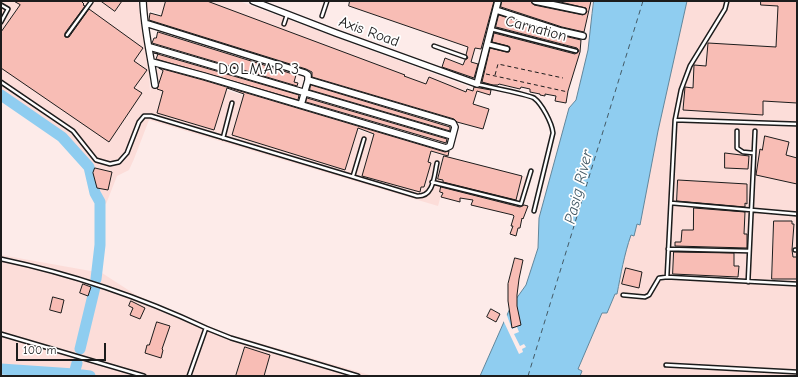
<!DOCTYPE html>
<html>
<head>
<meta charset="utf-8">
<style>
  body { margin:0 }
  #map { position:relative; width:798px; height:377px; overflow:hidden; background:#fdebe9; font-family:"Comic Neue",sans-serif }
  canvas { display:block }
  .frame { position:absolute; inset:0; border:2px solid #1c1c1c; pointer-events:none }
  .scale { position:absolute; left:16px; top:343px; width:90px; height:18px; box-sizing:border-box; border:2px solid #1c1c1c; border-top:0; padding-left:5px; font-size:12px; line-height:14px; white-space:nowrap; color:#1c1c1c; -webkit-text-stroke:3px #fff; paint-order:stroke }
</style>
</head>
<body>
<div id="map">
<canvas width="798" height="377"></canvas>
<div class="frame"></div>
<div class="scale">100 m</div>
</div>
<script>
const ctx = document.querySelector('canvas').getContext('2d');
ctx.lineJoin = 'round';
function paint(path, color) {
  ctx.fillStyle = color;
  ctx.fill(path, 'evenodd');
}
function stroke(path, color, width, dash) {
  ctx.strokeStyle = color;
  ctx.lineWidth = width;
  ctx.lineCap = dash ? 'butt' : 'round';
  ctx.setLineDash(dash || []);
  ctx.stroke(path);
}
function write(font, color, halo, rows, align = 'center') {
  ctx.font = font + ' "Comic Neue",sans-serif';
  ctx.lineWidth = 3.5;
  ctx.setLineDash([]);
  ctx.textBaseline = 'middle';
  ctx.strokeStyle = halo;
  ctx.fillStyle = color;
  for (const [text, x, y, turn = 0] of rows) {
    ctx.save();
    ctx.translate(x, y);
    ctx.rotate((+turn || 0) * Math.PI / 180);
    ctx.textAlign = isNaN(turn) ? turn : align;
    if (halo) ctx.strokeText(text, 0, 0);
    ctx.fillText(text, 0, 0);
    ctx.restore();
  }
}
const built = new Path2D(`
  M1,1H138L149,70L150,93L153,68L437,154L530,178L522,206L443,188L438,206L149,120L134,159L129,170L117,176L106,204L101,201L85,161L63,137L1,92Z
  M144,1H239L467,86L458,117L315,64L144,9Z
  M687,1H797V376H580L582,371L578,369L602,313H607L615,294H617L624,264V256L631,235L637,224L640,225L658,131Z
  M1,255L102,273L136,295L225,333L373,376H100L84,372L1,367Z`);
const water = new Path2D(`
  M594,1H687L658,131L640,225L637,224L634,236L631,235C624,255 621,274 617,294H615L607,313H602L578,369L582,371L580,376H480L511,306L526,285L538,248L539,218L569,108L576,100L588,50L592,14Z`);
const pier = new Path2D(`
  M506,313L512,329L517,327L519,332L514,334L520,346L524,344L526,347L522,349L523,352L519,354L503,320Z`);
const river = new Path2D(`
  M1,95L62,137L89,167L95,193L100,202V245L96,279
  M80,349L95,287
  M1,369L74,374L90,376
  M74,374L77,363`);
const ferry = new Path2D(`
  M528,376L643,1`);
const building = new Path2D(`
  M14,1H81L84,4L83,5L85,6L65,33V37H69L89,9L143,48L134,61L147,70L134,88L142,93L109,142L1,68V32L20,5Z
  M101,1H122L115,11Z
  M166,1H207L405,75L404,76L426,84L429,77L466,92L467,89L473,91L474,87L491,90L490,95L477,91L473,104L489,109L483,129L457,122L454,119L312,77V72L306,69L149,20L150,13L161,16Z
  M350,1H494L481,49L475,48L471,62L478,64L474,78L442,67L445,58L463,65L465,60L468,58L466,55L468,47L349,6Z
  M502,1H531L534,5L583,15L587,12L586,8L556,1H591L584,32L562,27L501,7Z
  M761,1H797V103L763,101V115L683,110L685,87L693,88L694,65L706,66L708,43L776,47L778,6L761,5Z
  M499,15L560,35L581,40L580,52L568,91L566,103L555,101L556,96L545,94V96L540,95V94L530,92V89L521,87L520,89L499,84L498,85H493L482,82L490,48L507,52H509L510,49L508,46L492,42L494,33L575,54L579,51L577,48L496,27Z
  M158,32L296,75L294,82L298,83L297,86L152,43L154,38H156Z
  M154,53L299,95L298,100L156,59L158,54Z
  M159,68L203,80L445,152L449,151L448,156L431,151L428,162L431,163L424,187H421L420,192L362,176L374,134L358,128L345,170L232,135L244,94L227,88L214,130L157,113L163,91L157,89L163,71Z
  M311,85L450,127V131L310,90Z
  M307,98L447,139L446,143L306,102Z
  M765,136L789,142L786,155L797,158V184L756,175L760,149L762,150Z
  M725,153L749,156L748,169L725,168Z
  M444,156L522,176L516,200L443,182V180L438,179Z
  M95,168L112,172L108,190L97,188L93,173Z
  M678,180L747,184V204L745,203V207L677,201Z
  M441,187L520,207L524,205L528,206L523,219L522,218L520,228H518L516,236L510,234L513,226H511L514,216L513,215L471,205L473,200L460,198V202L441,197L443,193L440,192Z
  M694,208L745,212L744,234H747V248L675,246V242H681L682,230H693Z
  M774,221H792V224H794L792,250L793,257H797V279H772Z
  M674,252L734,253V266H739L738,277L673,274Z
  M515,258L523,260L519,279L517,295V306L521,325L512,328L508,301V284Z
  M626,268L642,272L639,288L622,284Z
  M83,284L91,287L88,296L80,293Z
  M53,297L64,300L61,313L50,310Z
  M131,301L145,308L140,319L130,315L133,308L129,306Z
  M491,309L500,314L496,322L487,317Z
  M157,322L170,326L162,349L163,350L161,358L145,353L147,345H149Z
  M245,347L270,355L264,376H236Z`);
const path = new Path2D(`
  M486,74L568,92
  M495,75L498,64L563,78`);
const service = new Path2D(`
  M1,5L8,9L1,22
  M322,16L327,1
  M284,24L287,15
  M491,29L576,51
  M67,35L91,2
  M434,46L465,57
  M1,82L73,131L96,160L110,164L119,162L127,153L139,122L144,116H151L417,196C434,197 434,176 437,163
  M477,84C488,87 527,94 534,98C542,104 552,123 553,133L534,211
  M675,120L797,124
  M737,131V148L743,152L753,153
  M223,138L232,103
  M353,176L364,139
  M432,182L521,204L531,171
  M671,203L797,214
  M668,249L749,251
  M795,250H797
  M1,259C72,274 140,297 206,328L189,376
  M667,277L675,120L681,90L690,66L725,9L727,1
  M748,282L755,131
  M623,295L645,297L649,295L659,278L667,277L797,284
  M206,328L231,338L358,376
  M1,334L144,376
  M666,365L797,372`);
const pedestrian = new Path2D(`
  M487,44L507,49`);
const minor = new Path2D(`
  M143,1C144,29 151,57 155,85
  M253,1L336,33L477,84L498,1
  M535,1L583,11
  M496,10L561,31L583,36
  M145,23L305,73L308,75V80L453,123L455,127L450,146L446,148L204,76L152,62
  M150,47L452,136
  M301,105L308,80`);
const streetNames = [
  ["Carnation",536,29,15],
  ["Axis Road",369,32,20]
];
const neighbourhoodNames = [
  ["DOLMAR 3",259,69]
];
const waterNames = [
  ["Pasig River",579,187,-76]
];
paint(built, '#fcddd9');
paint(water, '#8fcdf0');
stroke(water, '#61869b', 1);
paint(pier, '#fdebe9');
stroke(river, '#8fcdf0', 11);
stroke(ferry, '#445a66', 1, [5, 4]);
paint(building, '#f8bdb5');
stroke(building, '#1c1c1c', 1);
stroke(service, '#1c1c1c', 5.5);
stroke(pedestrian, '#1c1c1c', 7);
stroke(minor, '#1c1c1c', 8);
stroke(path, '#1c1c1c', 1, [4, 3]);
stroke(service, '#fff', 2.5);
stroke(pedestrian, '#fff', 4);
stroke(minor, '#fff', 5.5);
write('15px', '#1c1c1c', '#fff', streetNames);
ctx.letterSpacing = '1px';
write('16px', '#1c1c1c', '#fff', neighbourhoodNames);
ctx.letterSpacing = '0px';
write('italic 16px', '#445a66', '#fff', waterNames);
</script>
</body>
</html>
